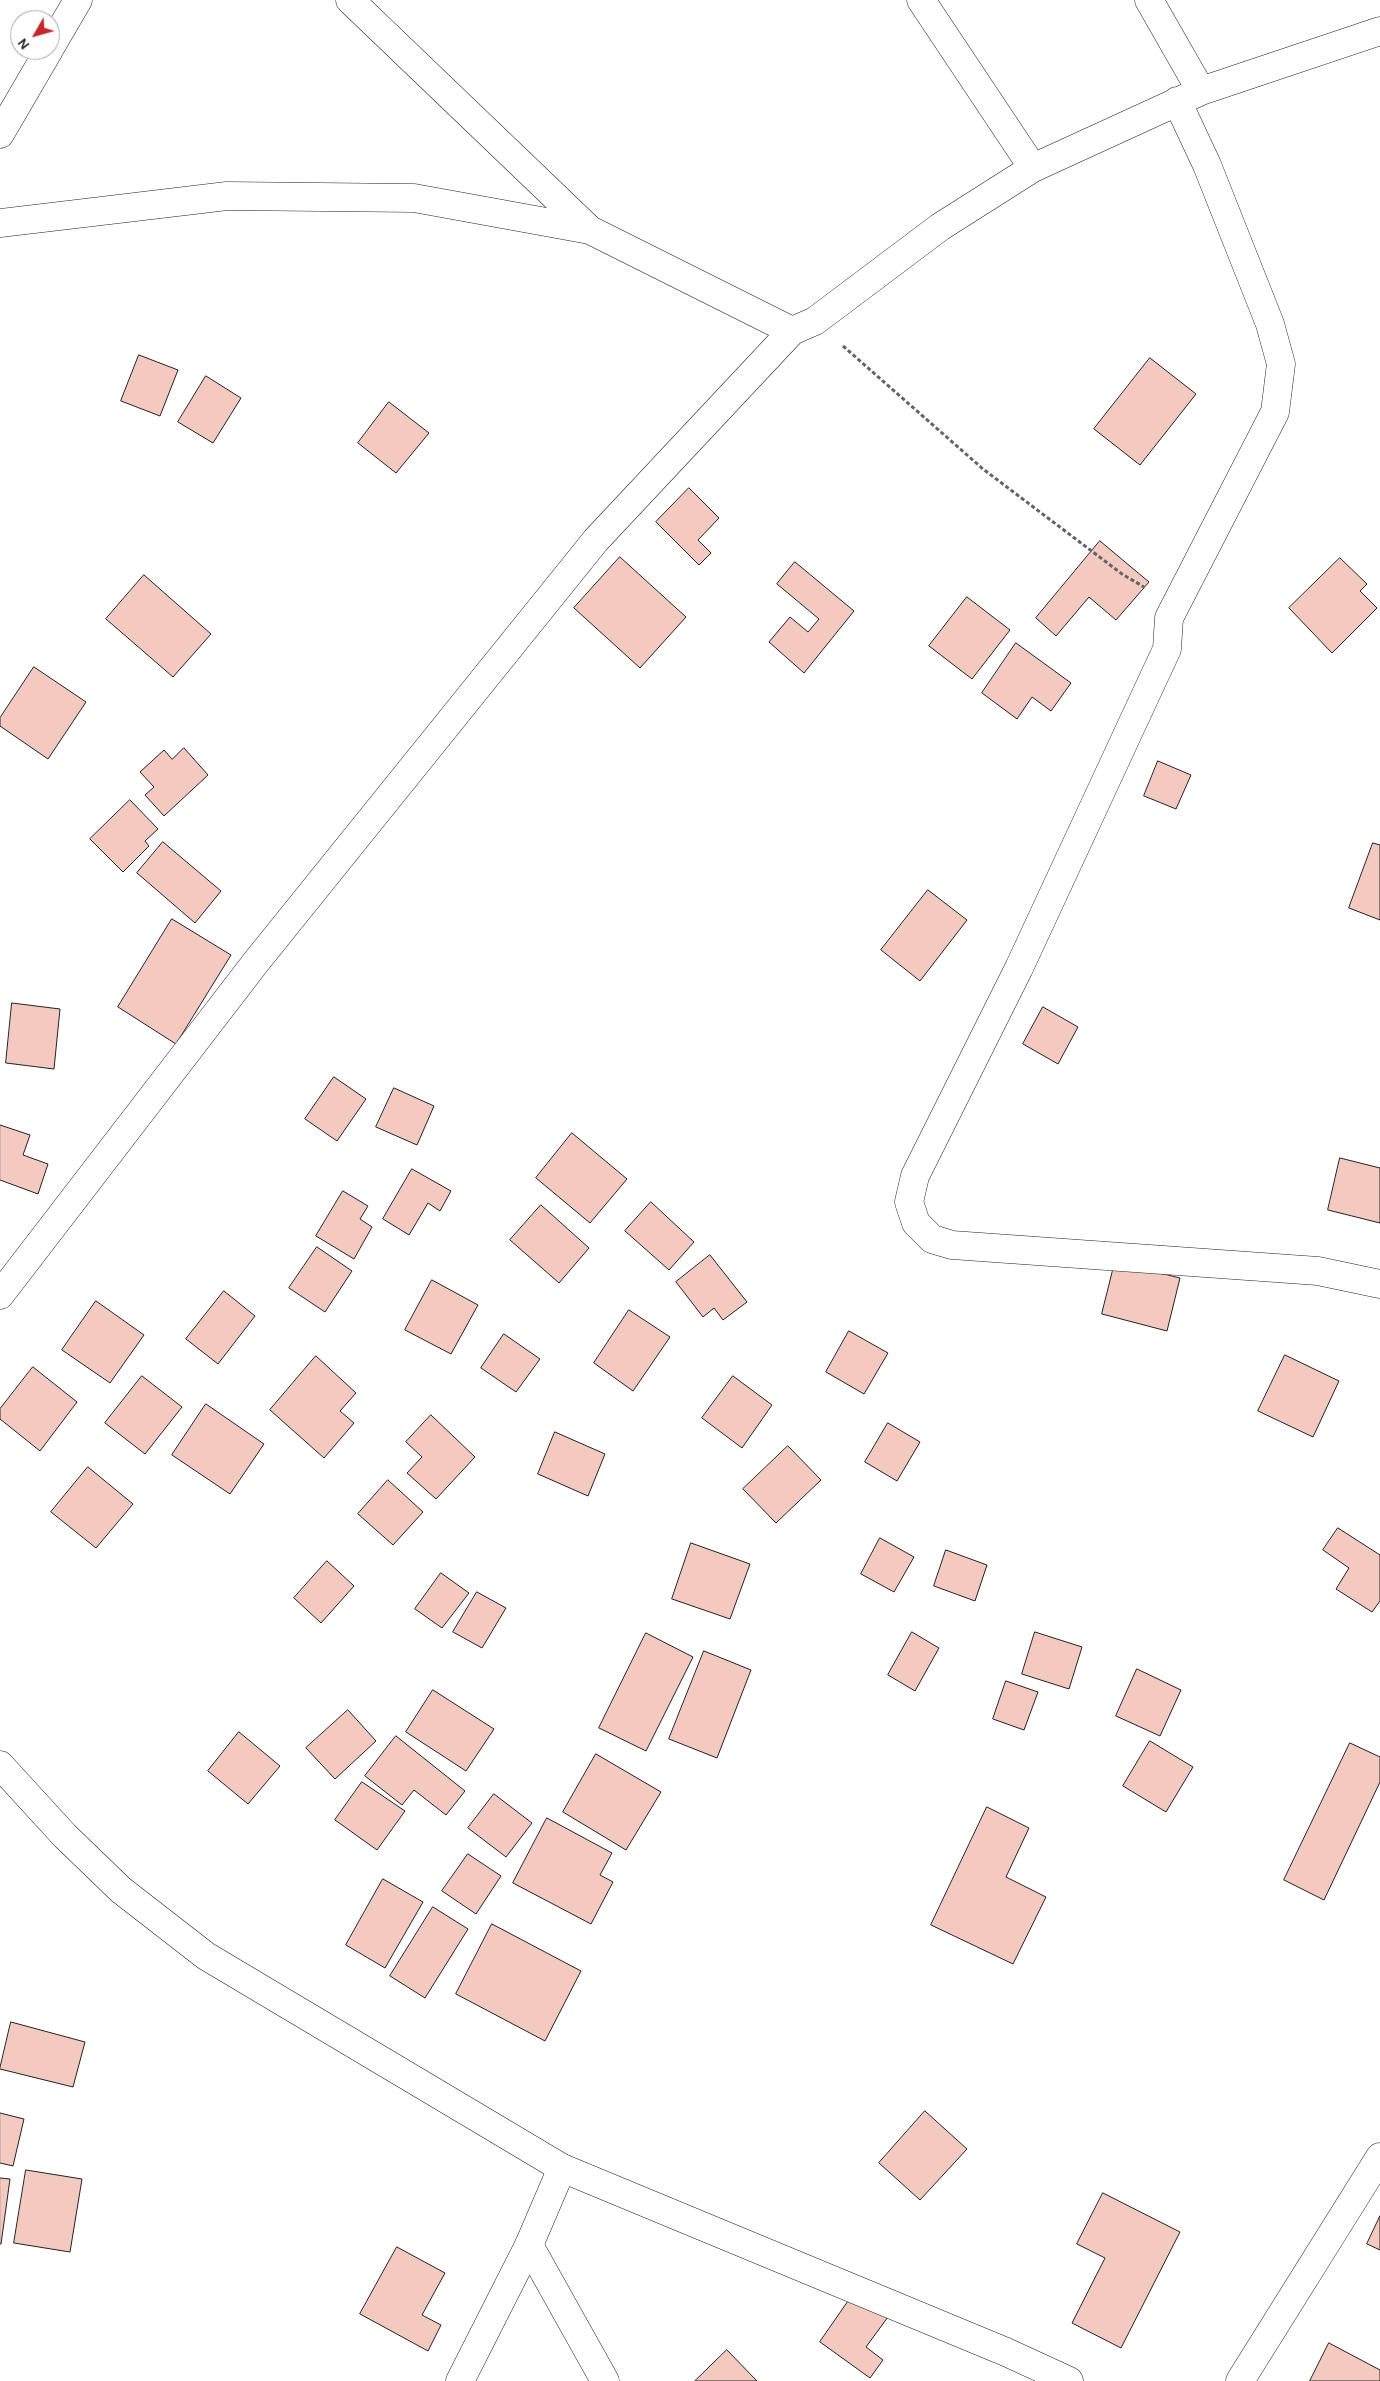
<!DOCTYPE html>
<html>
<head>
<meta charset="utf-8">
<style>
  body { margin:0 }
  #map { position:relative; width:1380px; height:2381px; overflow:hidden; background:#fff; font-family:Karla,sans-serif }
  canvas { display:block }
  .north { position:absolute; left:10px; top:10px; width:50px; height:50px; box-sizing:border-box; background:#fff; border:1px solid #a7a7a7; border-radius:50%; rotate:232deg; font-size:14px; font-weight:700; line-height:20px; text-align:center; color:#222 }
  .north::after { content:''; display:block; margin:auto; width:18px; height:22px; background:#c62828; clip-path:polygon(50% 0,100% 100%,50% 72%,0 100%) }
</style>
</head>
<body>
<div id="map">
<canvas width="1380" height="2381"></canvas>
<div class="north">N</div>
</div>
<script>
const ctx = document.querySelector('canvas').getContext('2d');
ctx.lineJoin = 'round';
function paint(path, color) {
  ctx.fillStyle = color;
  ctx.fill(path, 'evenodd');
}
function stroke(path, color, width, dash) {
  ctx.strokeStyle = color;
  ctx.lineWidth = width;
  ctx.lineCap = dash ? 'butt' : 'round';
  ctx.setLineDash(dash || []);
  ctx.stroke(path);
}
const building = new Path2D(`
  M139,355L178,370L160,416L121,401Z
  M1150,358L1196,394L1140,465L1094,429Z
  M206,376L241,398L213,443L178,422Z
  M389,402L429,433L396,473L358,443Z
  M689,488L719,518L698,540L711,553L699,565L656,522Z
  M1100,541L1149,582L1116,620L1089,597L1056,636L1036,618Z
  M620,557L686,617L640,668L574,608Z
  M1340,558L1367,584L1360,591L1377,608L1332,653L1289,608Z
  M795,562L854,611L804,673L769,642L790,617L808,632L819,619L777,584Z
  M144,575L211,634L173,677L106,619Z
  M967,597L1010,630L972,679L929,646Z
  M1016,643L1071,683L1051,711L1032,697L1017,719L982,693Z
  M34,667L86,702L48,759L0,726V718Z
  M184,748L208,775L164,816L145,795L154,787L140,772L164,750L172,759Z
  M1158,761L1191,775L1176,809L1144,796Z
  M130,800L158,829L145,841L149,846L123,872L90,839Z
  M163,842L221,891L195,923L137,873Z
  M1373,843L1380,845V920L1349,908Z
  M928,890L967,920L920,981L881,950Z
  M172,919L231,955L176,1044L118,1007Z
  M12,1003L60,1009L54,1069L6,1063Z
  M1043,1007L1078,1027L1058,1064L1023,1044Z
  M334,1077L366,1099L337,1141L305,1119Z
  M394,1088L434,1106L417,1145L376,1127Z
  M0,1125L30,1135L23,1155L48,1164L38,1194L0,1180Z
  M572,1133L627,1179L590,1223L536,1178Z
  M1340,1158L1380,1168V1223L1328,1210Z
  M412,1169L451,1191L440,1211L428,1203L409,1235L383,1219Z
  M343,1191L368,1206L360,1219L372,1227L354,1259L316,1236Z
  M651,1202L694,1242L669,1270L625,1231Z
  M541,1205L589,1248L559,1283L510,1240Z
  M317,1247L352,1271L325,1312L289,1288Z
  M710,1255L747,1302L723,1320L714,1308L703,1317L676,1282Z
  M1115,1262L1180,1278L1167,1331L1102,1314Z
  M432,1280L478,1305L451,1354L405,1330Z
  M224,1291L255,1316L218,1364L186,1339Z
  M96,1301L144,1335L110,1383L62,1350Z
  M629,1310L670,1337L633,1391L594,1363Z
  M849,1331L888,1353L864,1394L826,1372Z
  M504,1334L540,1359L516,1392L481,1368Z
  M1285,1355L1339,1381L1313,1437L1258,1411Z
  M316,1356L356,1393L340,1411L354,1423L324,1458L270,1410Z
  M33,1367L77,1402L40,1451L0,1419V1409Z
  M142,1376L182,1407L145,1454L105,1423Z
  M733,1376L772,1405L742,1448L702,1418Z
  M206,1404L264,1444L230,1494L172,1455Z
  M431,1415L475,1457L436,1499L407,1473L422,1457L406,1442Z
  M888,1423L920,1442L897,1481L865,1462Z
  M555,1432L605,1454L588,1496L538,1474Z
  M788,1446L821,1480L776,1523L743,1489Z
  M88,1467L133,1504L96,1548L51,1512Z
  M388,1480L423,1512L393,1545L358,1514Z
  M1338,1528L1380,1555V1601L1372,1612L1336,1589L1349,1568L1323,1550Z
  M880,1538L914,1557L894,1592L861,1574Z
  M691,1543L750,1564L730,1619L672,1599Z
  M946,1550L987,1565L975,1601L934,1586Z
  M327,1561L354,1586L321,1623L294,1598Z
  M441,1573L469,1593L442,1628L415,1609Z
  M477,1592L506,1608L482,1648L453,1632Z
  M912,1632L939,1648L915,1691L888,1675Z
  M1035,1632L1082,1647L1069,1689L1022,1674Z
  M646,1633L693,1657L646,1751L599,1728Z
  M704,1651L751,1670L717,1758L669,1739Z
  M1137,1669L1181,1690L1160,1736L1116,1716Z
  M1006,1681L1038,1692L1024,1730L993,1719Z
  M433,1690L494,1729L466,1771L406,1732Z
  M348,1710L376,1741L335,1779L306,1748Z
  M239,1732L280,1766L248,1804L208,1771Z
  M396,1736L465,1791L446,1815L414,1790L402,1805L365,1776Z
  M1150,1741L1193,1767L1166,1812L1123,1786Z
  M1350,1743L1380,1757V1782L1324,1900L1284,1880Z
  M596,1754L661,1792L626,1850L563,1812Z
  M362,1782L405,1811L377,1850L335,1820Z
  M494,1794L532,1823L506,1857L468,1828Z
  M987,1807L1029,1828L1006,1877L1046,1897L1013,1964L931,1925Z
  M547,1818L612,1853L600,1875L613,1882L591,1924L513,1883Z
  M468,1854L501,1876L476,1914L442,1891Z
  M383,1879L423,1902L385,1968L346,1945Z
  M433,1907L468,1929L425,1998L390,1976Z
  M492,1924L581,1971L545,2041L456,1994Z
  M11,2022L85,2042L73,2087L0,2069Z
  M925,2111L967,2149L920,2200L879,2163Z
  M0,2113L24,2119L13,2166L0,2163Z
  M26,2170L82,2179L70,2252L14,2243Z
  M0,2178L10,2179L1,2244H0Z
  M1103,2193L1180,2232L1121,2348L1072,2323L1105,2258L1077,2244Z
  M1380,2216V2250L1367,2244Z
  M397,2247L445,2273L422,2315L441,2325L428,2351L360,2314Z
  M854,2293L888,2317L866,2347L883,2360L870,2378L820,2342Z
  M1329,2343L1380,2370V2381H1310Z
  M727,2350L757,2381H695Z`);
const path = new Path2D(`
  M843,346L983,469L1122,574L1144,587`);
const street = new Path2D(`
  M350,0L590,230
  M921,0L1033,168
  M1149,0L1201,91
  M50,48L78,0
  M1177,101L1207,165L1270,324L1281,364L1275,412L1169,618L1167,649L1019,968L915,1176L909,1202L916,1223L932,1239L952,1245L1318,1271L1380,1284
  M0,134L49,50
  M0,223L227,196L414,198L590,230L792,331
  M0,1295L256,962L596,540L792,331L815,321L940,227L1033,168L1201,91L1380,31
  M562,2168L1006,2352L1069,2381
  M529,2245L605,2381
  M1240,2381L1380,2157`);
const secondary = new Path2D(`
  M0,1765L65,1836L121,1890L206,1956L562,2168L529,2245L460,2381`);
paint(building, '#f3c9c0');
stroke(building, '#222', 1);
stroke(street, '#222', 29);
stroke(secondary, '#222', 29);
stroke(path, '#646464', 3, [4, 2.5]);
stroke(street, '#fff', 28);
stroke(secondary, '#fff', 28);
</script>
</body>
</html>
